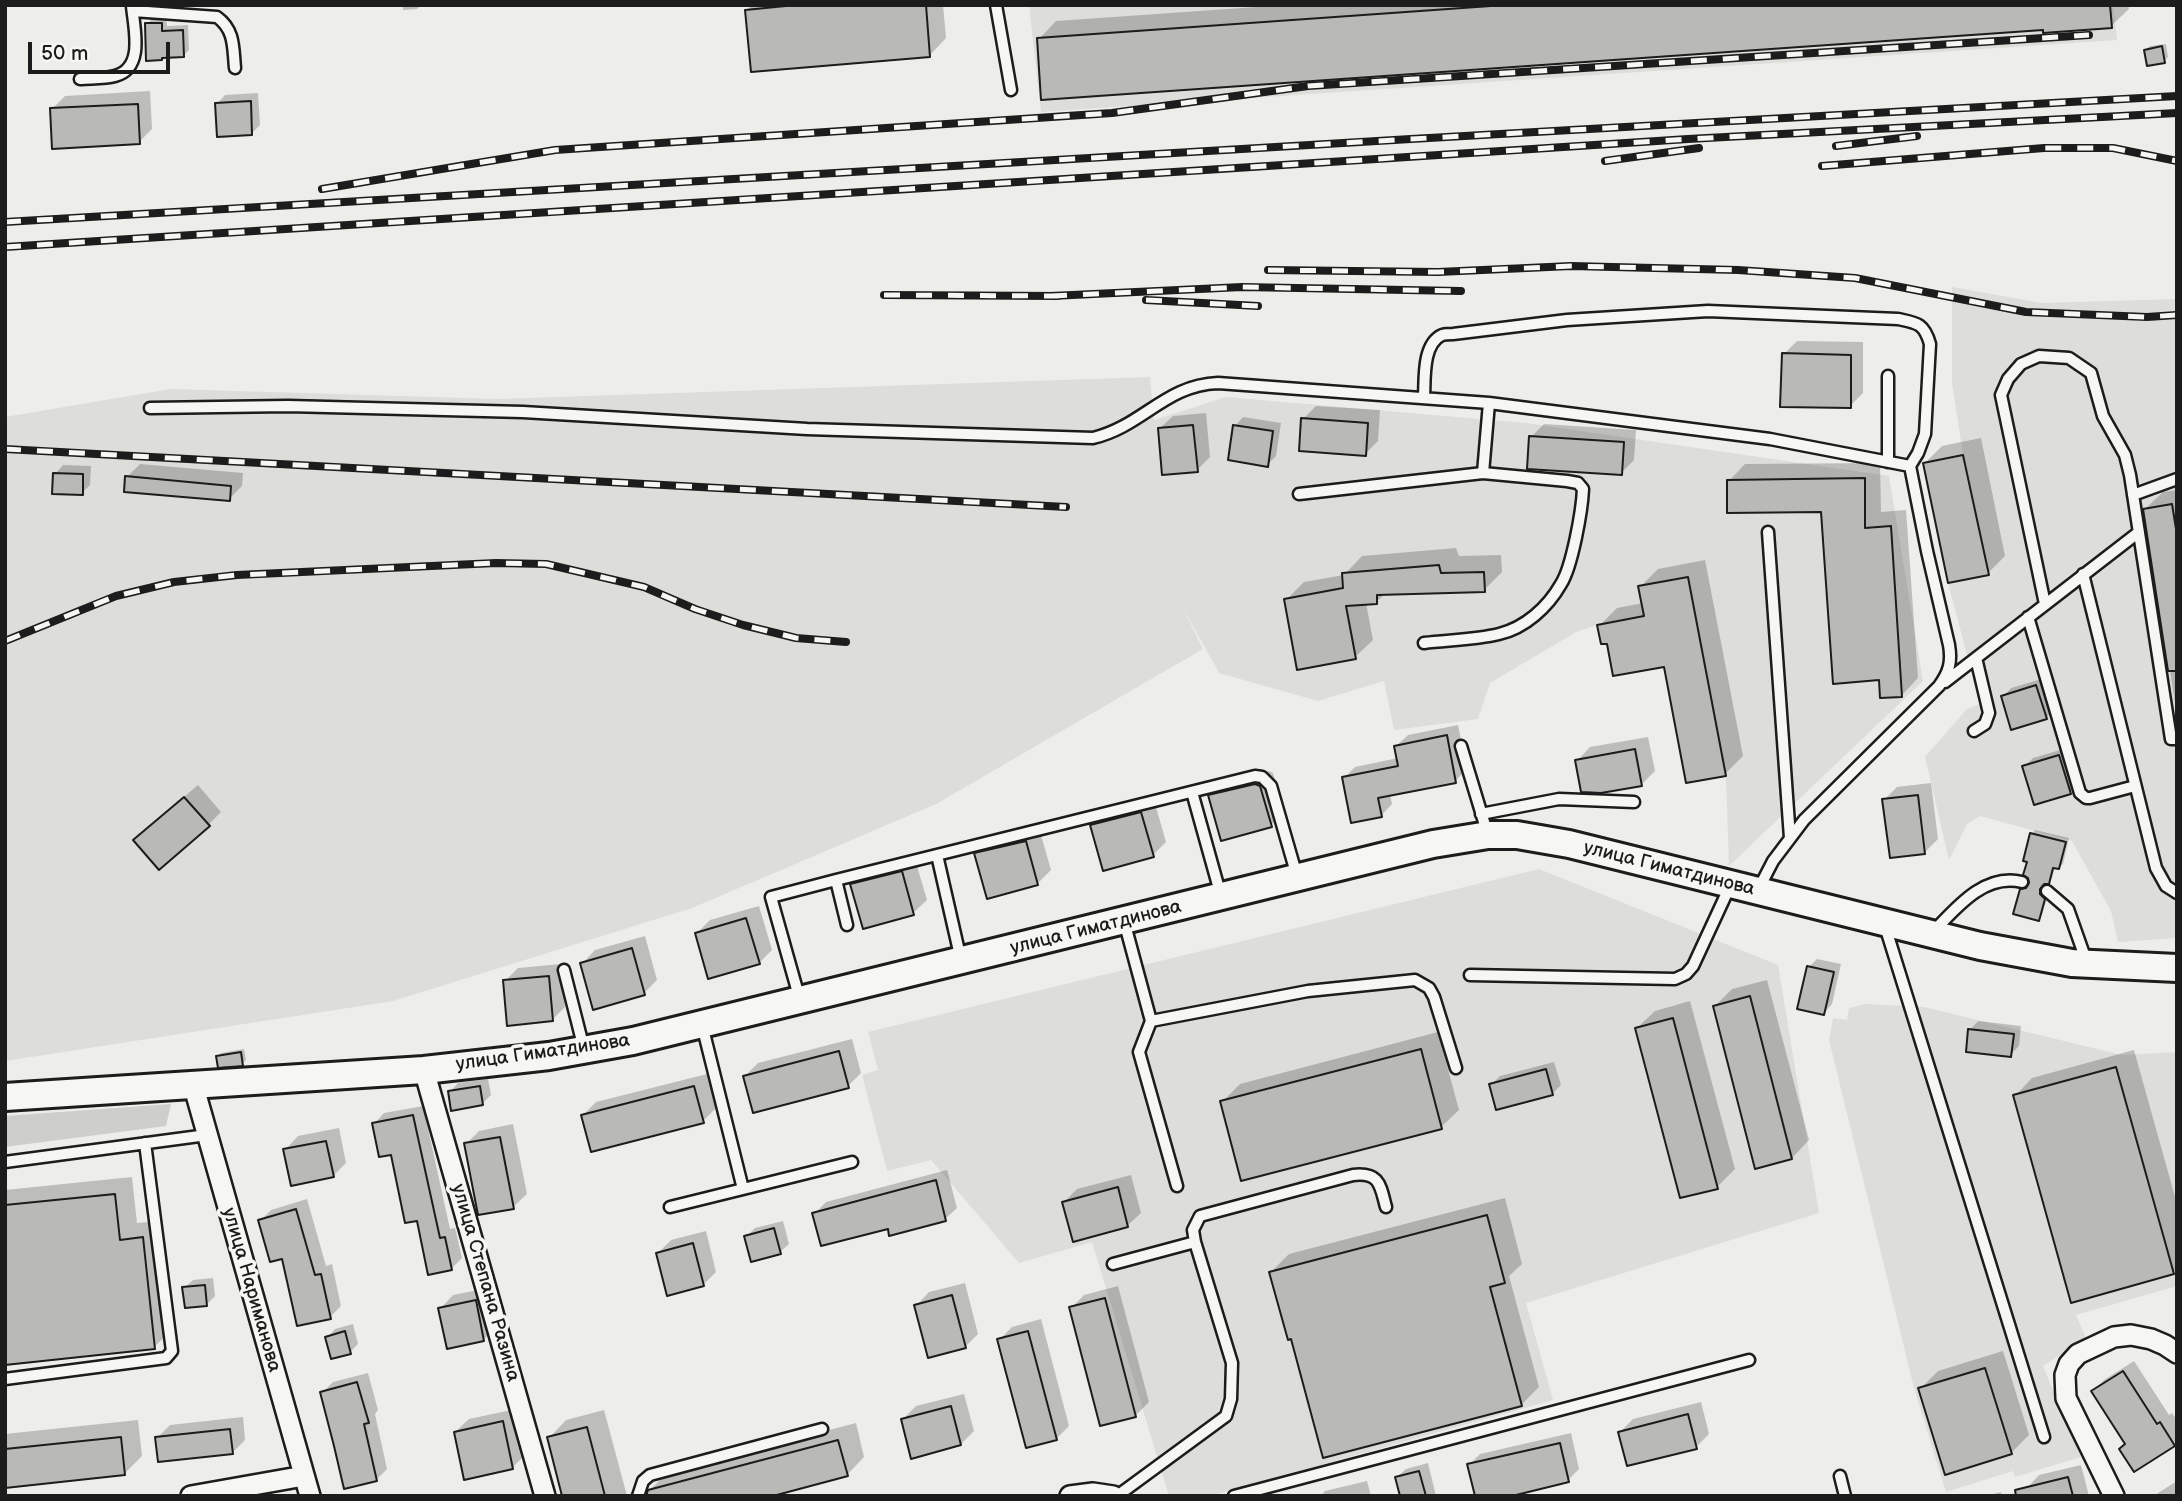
<!DOCTYPE html>
<html>
<head>
<meta charset="utf-8">
<style>
  body { margin:0 }
  #map { position:relative; width:2182px; height:1501px; overflow:hidden; background:#edede9; font-family:"Balsamiq Sans",sans-serif }
  canvas { display:block }
  .frame { position:absolute; inset:0; border:7px solid #1c1c1c; pointer-events:none }
  .scale { position:absolute; left:28px; top:42px; width:142px; height:32px; box-sizing:border-box; border:4px solid #1c1c1c; border-top:0; padding-left:9px; font-size:21px; line-height:24px; white-space:nowrap; color:#1c1c1c; -webkit-text-stroke:5px #f6f6f2; paint-order:stroke }
</style>
</head>
<body>
<div id="map">
<canvas width="2182" height="1501"></canvas>
<div class="frame"></div>
<div class="scale">50 m</div>
</div>
<script>
const ctx = document.querySelector('canvas').getContext('2d');
ctx.lineJoin = 'round';
function paint(path, color) {
  ctx.fillStyle = color;
  ctx.fill(path, 'evenodd');
}
function stroke(path, color, width, dash) {
  ctx.strokeStyle = color;
  ctx.lineWidth = width;
  ctx.lineCap = dash ? 'butt' : 'round';
  ctx.setLineDash(dash || []);
  ctx.stroke(path);
}
function write(font, color, halo, rows, align = 'center') {
  ctx.font = font + ' "Balsamiq Sans",sans-serif';
  ctx.lineWidth = 7;
  ctx.setLineDash([]);
  ctx.textBaseline = 'middle';
  ctx.strokeStyle = halo;
  ctx.fillStyle = color;
  for (const [text, x, y, turn = 0] of rows) {
    ctx.save();
    ctx.translate(x, y);
    ctx.rotate((+turn || 0) * Math.PI / 180);
    ctx.textAlign = isNaN(turn) ? turn : align;
    if (halo) ctx.strokeText(text, 0, 0);
    ctx.fillText(text, 0, 0);
    ctx.restore();
  }
}
const built = new Path2D(`
  M1029,5H2113L2117,40L1041,112Z
  M1952,287L2041,303L2177,299V938L2118,942L2111,911L2072,841L1980,816L1967,824L1949,860L1925,757L1967,709L1980,704L1948,583L1923,463L1963,454L1952,383Z
  M1150,377L1154,420L1226,397L1526,423L1889,476L1923,681L1729,866L1726,776L1686,783L1664,667L1613,676L1607,644H1601L1597,625L1576,632L1490,683L1478,719L1394,730L1384,681L1318,701L1219,673L1182,606L1203,649L936,804L692,908L393,1001L5,1061V417L171,389L498,399Z
  M1539,869L1778,965L1819,1213L1526,1303L1553,1400L1210,1496H1169L1092,1242L1019,1263L931,1160L887,1171L862,1075L878,1070L868,1032Z
  M1865,1004L1924,1007L2122,1055L2177,1052V1286L2076,1315L2086,1338L2043,1366L2081,1457L2015,1477L2013,1471L1946,1492L1914,1388L1829,1040L1833,1018L1847,1020L1849,1008Z`);
const green = new Path2D(`
  M171,1104L166,1126L5,1147V1116Z`);
const shadow = new Path2D(`
  M403,5H421L417,9L403,10Z
  M752,5H943L946,38L930,55L747,10Z
  M1285,5H2128L2129,9L2111,26L2044,28L1039,39L1056,21Z
  M153,18H166L167,26L188,25L189,50L183,56H164L162,58L147,24Z
  M2166,44L2168,57L2164,61L2146,50L2150,46Z
  M150,91L152,129L139,142L52,109L65,96Z
  M258,93L260,125L252,133L217,104L225,95Z
  M1797,341L1863,342V393L1850,406L1784,354Z
  M1316,406L1380,410L1378,441L1365,454L1303,419Z
  M1206,413L1210,457L1197,470L1159,429L1173,416Z
  M1243,417L1281,423L1276,456L1267,465L1235,426Z
  M1544,424L1636,430L1634,460L1621,473L1531,437Z
  M1981,438L2005,556L1988,573L1924,464L1942,446Z
  M1880,463L1881,512L1906,510L1918,678L1902,695L1881,679L1823,510L1729,481L1745,464Z
  M140,464L243,473L242,486L229,499L127,477Z
  M63,465L91,466L90,485L82,493L55,474Z
  M2177,490V716L2145,509L2163,492Z
  M1456,548L1459,556L1501,555L1502,572L1484,590L1386,593L1376,602L1366,603L1373,640L1355,657L1286,600L1304,582L1344,575L1362,556Z
  M1705,560L1743,756L1725,774L1665,665L1608,642L1599,626L1617,608L1643,603L1640,587L1658,569Z
  M2045,678L2054,709L2046,718L2003,697L2011,688Z
  M1458,725L1467,769L1455,781L1390,794L1392,804L1381,816L1344,778L1355,767L1398,758L1396,746L1408,735Z
  M1648,737L1655,771L1642,784L1577,761L1590,747Z
  M2067,748L2078,784L2070,792L2024,767L2033,758Z
  M1269,771L1273,773L1284,812L1271,825L1210,796L1223,783Z
  M1931,783L1938,839L1925,852L1884,800L1897,787Z
  M198,785L221,812L208,825L149,827Z
  M1154,800L1166,842L1153,855L1092,825L1105,812Z
  M1039,828L1051,870L1038,883L988,897L976,854L989,841Z
  M2035,830L2069,838L2063,864L2059,867H2055L2052,878L2048,882L2043,883V890L2048,895L2042,915L2039,919L2021,890L2025,886L2030,885L2032,834Z
  M915,859L927,900L913,913L864,927L852,885L865,872Z
  M759,906L772,950L759,963L697,933L710,920Z
  M645,936L657,980L644,993L582,964L595,950Z
  M1817,959L1841,964L1832,1004L1824,1013L1809,967Z
  M561,964L565,1007L552,1020L505,981L518,968Z
  M1767,980L1809,1140L1792,1158L1715,1006L1732,989Z
  M1690,1001L1735,1169L1717,1187L1637,1028L1655,1011Z
  M1978,1021L2021,1026L2019,1046L2010,1055L1970,1030Z
  M1438,1032L1459,1110L1441,1127L1222,1102L1240,1084Z
  M852,1039L861,1073L848,1086L745,1076L758,1063Z
  M244,1049L246,1060L242,1064L218,1057L221,1053Z
  M2134,1050L2177,1204V1269L2173,1272L2015,1096L2032,1078Z
  M1554,1062L1561,1085L1552,1094L1491,1085L1500,1076Z
  M707,1074L716,1108L703,1121L583,1115L596,1102Z
  M488,1079L491,1095L482,1104L450,1092L458,1083Z
  M423,1106L450,1229L455,1228L462,1258L451,1269L418,1219L392,1153L374,1124L384,1113Z
  M513,1124L527,1194L513,1207L466,1144L479,1131Z
  M339,1128L346,1163L333,1176L285,1150L298,1136Z
  M947,1170L957,1208L945,1219L889,1227L814,1214L826,1202Z
  M1131,1175L1141,1213L1127,1226L1064,1202L1077,1189Z
  M132,1177L137,1223L161,1221L172,1330L154,1347L5,1363V1190Z
  M1505,1198L1522,1264L1509,1276L1539,1387L1521,1405L1292,1337L1271,1272L1289,1254Z
  M307,1199L326,1266L332,1264L341,1306L330,1317L284,1257L260,1221L271,1210Z
  M783,1221L789,1244L780,1252L746,1237L755,1228Z
  M706,1231L716,1272L703,1285L658,1253L671,1240Z
  M213,1278L215,1296L206,1305L184,1288L193,1280Z
  M965,1283L978,1334L965,1347L916,1306L929,1292Z
  M1118,1286L1149,1402L1136,1415L1071,1308L1084,1295Z
  M488,1288L497,1326L483,1340L440,1309L453,1295Z
  M1041,1319L1069,1426L1056,1439L999,1340L1012,1327Z
  M353,1324L358,1344L350,1352L327,1338L335,1329Z
  M2003,1351L2029,1435L2011,1453L1920,1389L1938,1371Z
  M2134,1361L2169,1415L2172,1413L2177,1420V1442L2134,1470L2126,1443L2093,1391L2104,1380Z
  M368,1373L378,1410L375,1414L387,1469L376,1480L322,1393L333,1382Z
  M964,1394L974,1431L961,1444L903,1419L916,1406Z
  M1701,1402L1709,1434L1696,1447L1620,1432L1633,1419Z
  M516,1409L526,1454L512,1468L455,1432L469,1419Z
  M604,1410L627,1496H564L549,1438L566,1420Z
  M243,1417L245,1440L232,1453L157,1438L170,1425Z
  M138,1420L142,1456L124,1474L5,1486V1434Z
  M856,1423L864,1457L847,1475L650,1490L668,1472Z
  M1571,1433L1579,1469L1568,1480L1528,1490L1522,1496H1476L1469,1465L1480,1454Z
  M1428,1463L1436,1496H1402L1397,1477L1406,1469Z
  M2081,1465L2089,1496H2028L2026,1489L2039,1475Z
  M1367,1481L1371,1496H1321L1325,1491Z
  M2177,1481V1496H2156L2158,1493Z
  M2001,1492L2002,1496H1985Z`);
const building = new Path2D(`
  M796,5H926L930,57L751,72L745,10Z
  M1505,5H2110L2112,28L2043,33V30L1041,100L1037,38Z
  M145,23H162V31L183,30L184,57L162,58V60L146,61Z
  M2162,46L2165,63L2147,66L2144,50Z
  M251,101L252,135L217,137L215,103Z
  M138,104L140,144L52,149L50,108Z
  M1782,353L1851,355V408L1780,407Z
  M1301,418L1368,423L1366,456L1299,451Z
  M1193,425L1198,472L1162,475L1158,428Z
  M1233,425L1273,431L1268,467L1228,460Z
  M1529,436L1624,442L1622,475L1527,469Z
  M1963,455L1989,575L1948,583L1923,463Z
  M53,473L83,474V495L52,494Z
  M125,476L231,486L230,501L124,492Z
  M1865,478V528L1891,526L1902,697L1880,698L1879,680L1833,684L1821,512L1727,513V480Z
  M2172,504L2177,535V671H2168L2143,509Z
  M1439,565L1441,573L1484,572L1485,592L1377,595V604L1346,606L1356,659L1297,670L1284,599L1343,588L1342,573Z
  M1688,577L1726,776L1686,783L1664,667L1613,676L1607,644H1601L1597,625L1644,616L1638,586Z
  M2036,685L2047,719L2011,730L2001,696Z
  M1447,735L1456,783L1378,798L1382,817L1351,823L1342,777L1398,766L1394,746Z
  M1635,749L1642,786L1601,793L1581,792L1575,760Z
  M2059,755L2071,794L2034,805L2022,766Z
  M1255,784L1260,786L1272,827L1221,841L1208,795Z
  M1918,795L1925,854L1890,858L1882,799Z
  M184,797L210,826L159,870L133,840Z
  M1141,812L1154,857L1103,871L1090,825Z
  M2030,833L2066,842L2059,869L2053,868L2049,884H2044L2040,889V894L2045,899L2039,921L2013,914L2020,889L2026,888L2029,883L2028,878L2023,875L2027,862L2023,861Z
  M1026,841L1038,885L987,899L974,853Z
  M902,871L914,915L863,929L850,884Z
  M746,918L760,964L708,979L695,933Z
  M632,948L645,995L593,1010L580,963Z
  M1807,966L1834,972L1824,1015L1797,1009Z
  M549,976L553,1021L507,1026L503,980Z
  M1750,996L1792,1159L1755,1169L1713,1006Z
  M1673,1018L1718,1189L1680,1198L1635,1028Z
  M1968,1029L2014,1034L2011,1057L1966,1052Z
  M1421,1049L1442,1129L1241,1181L1220,1101Z
  M839,1051L849,1088L753,1113L743,1076Z
  M241,1052L243,1066L218,1068L216,1056Z
  M2116,1067L2174,1274L2071,1303L2013,1095Z
  M1546,1069L1553,1095L1496,1110L1489,1084Z
  M480,1086L483,1105L451,1111L448,1091Z
  M694,1086L704,1123L591,1152L581,1115Z
  M413,1115L440,1238L445,1237L452,1270L428,1275L417,1221L405,1223L391,1155L379,1157L372,1123Z
  M500,1137L514,1209L478,1215L464,1143Z
  M326,1141L334,1177L291,1186L283,1149Z
  M936,1180L946,1221L889,1236L888,1229L821,1246L812,1213Z
  M1118,1187L1128,1227L1073,1242L1062,1202Z
  M115,1194L120,1240L143,1237L155,1349L5,1365V1205Z
  M296,1209L315,1275L321,1274L331,1319L297,1326L282,1259L270,1262L258,1220Z
  M1487,1215L1505,1283L1490,1287L1522,1406L1323,1458L1291,1339L1288,1340L1269,1272Z
  M774,1228L781,1254L751,1262L744,1236Z
  M693,1243L704,1286L667,1296L656,1253Z
  M205,1285L207,1306L185,1308L182,1287Z
  M952,1295L966,1348L928,1358L914,1305Z
  M1105,1298L1136,1417L1100,1426L1069,1307Z
  M476,1300L484,1341L447,1349L438,1308Z
  M345,1331L351,1354L331,1359L325,1337Z
  M1028,1331L1057,1440L1026,1448L997,1339Z
  M1985,1368L2012,1454L1945,1475L1918,1388Z
  M2123,1371L2157,1424L2160,1422L2175,1446L2134,1472L2119,1449L2125,1444L2091,1391Z
  M357,1382L369,1423L364,1424L377,1481L344,1489L334,1446L320,1392Z
  M951,1406L961,1445L911,1459L901,1419Z
  M1688,1414L1697,1449L1627,1466L1618,1432Z
  M503,1421L513,1469L464,1480L454,1432Z
  M587,1427L605,1496H562L547,1437Z
  M230,1429L233,1454L158,1462L155,1437Z
  M121,1437L125,1475L5,1488V1449Z
  M838,1440L848,1476L773,1496H646L648,1490Z
  M1560,1443L1569,1482L1512,1496H1475L1467,1464Z
  M1419,1471L1426,1496H1400L1395,1477Z
  M2068,1477L2073,1496H2016L2015,1490Z`);
const lane = new Path2D(`
  M996,5L1011,90
  M133,11L217,17C235,30 233,48 235,68
  M80,79C91,78 104,79 115,76C145,68 134,28 132,6
  M1888,376V462
  M1424,398C1425,380 1422,344 1442,335C1445,334 1449,334 1453,334L1567,320L1708,311L1898,319C1917,323 1924,323 1930,344L1925,434L1918,453L1910,466L1927,551L1949,645C1952,662 1949,672 1939,686L1804,820L1773,861L1758,890
  M150,408L288,406L523,412L807,429L1093,438C1143,426 1165,385 1218,383L1489,403L1770,439L1910,466
  M1483,473L1489,403
  M1299,494L1483,473L1567,481L1578,483L1583,489C1582,511 1572,567 1561,584C1548,607 1525,628 1499,634C1475,640 1448,640 1424,643
  M2133,495L2177,479
  M1768,532L1790,838
  M2083,574L2156,868L2166,886L2177,893
  M2045,604L2001,395L2008,379L2021,364L2039,356L2069,358L2091,373L2103,416L2125,455L2130,475L2171,739H2177
  M2028,617L2080,793L2086,798H2090L2135,786
  M1945,682L2139,532
  M1974,731L1985,724L1989,713L1976,658
  M1461,746L1488,835
  M1192,792L1221,896
  M1481,814L1559,799L1634,802
  M937,855L961,960
  M836,880L847,925
  M2047,891L2068,909L2086,960
  M1124,921L1151,1021L1139,1052L1177,1186
  M1885,926L2044,1437
  M1933,932C1956,908 1984,873 2022,882
  M564,970L584,1049
  M1470,975L1675,979L1686,974L1693,966L1731,884
  M800,1000L771,897L836,880L1255,776L1262,777L1271,786L1297,876
  M1151,1021L1308,991L1415,980L1429,988L1434,997L1456,1068
  M702,1025L743,1189L852,1162
  M5,1162L207,1135
  M670,1207L743,1189
  M1113,1264L1195,1242
  M5,1379L166,1358L172,1351L145,1143
  M1840,1476L1845,1496
  M638,1496L643,1481L650,1475L822,1429
  M1117,1496L1226,1416L1231,1399L1232,1363L1195,1242L1193,1230L1200,1216L1353,1175C1380,1172 1380,1185 1386,1207
  M1234,1496L1749,1360`);
const street = new Path2D(`
  M424,1070L545,1496
  M193,1084L310,1496
  M191,1496L304,1476
  M1070,1496L1093,1493L1113,1496
  M2114,1496L2066,1398L2065,1375L2069,1364L2078,1354L2114,1337L2131,1335L2151,1339L2165,1345L2177,1353`);
const secondary = new Path2D(`
  M5,1097L424,1070L549,1056L633,1041L1433,844L1488,835H1517L1569,844L1980,946L2072,963L2177,968`);
const rail = new Path2D(`
  M1836,146L1917,136
  M1605,161L1699,148
  M1822,166L2044,148H2113L2177,161
  M322,189L555,150L1112,113L1308,86L2089,35
  M5,222L1411,139L2177,96
  M5,247L1688,139L2177,113
  M1268,270L1438,272L1571,266L1738,270L1855,278L2026,312L2147,317L2177,315
  M884,295L1059,296
  M1051,296L1242,287L1461,291
  M1146,300L1258,306
  M5,449L1066,507
  M5,641L116,596L174,582L237,575L496,563L546,564L644,587L695,609L743,625L796,638L846,642`);
const streetNames = [
  ["улица Гиматдинова",1669,869,14],
  ["улица Гиматдинова",1096,928,-14],
  ["улица Гиматдинова",543,1053,-8],
  ["улица Степана Разина",485,1283,74],
  ["улица Нариманова",251,1290,74]
];
paint(built, '#ddddda');
paint(green, '#cececb');
paint(shadow, '#0003');
paint(building, '#b9b9b6');
stroke(building, '#1c1c1c', 2);
stroke(lane, '#1c1c1c', 15);
stroke(street, '#1c1c1c', 24);
stroke(secondary, '#1c1c1c', 32);
stroke(lane, '#f6f6f2', 10);
stroke(street, '#f6f6f2', 19);
stroke(secondary, '#f6f6f2', 26);
stroke(rail, '#1c1c1c', 8);
stroke(rail, '#f6f6f2', 5, [16]);
write('19px', '#1c1c1c', '#f6f6f2', streetNames);
</script>
</body>
</html>
